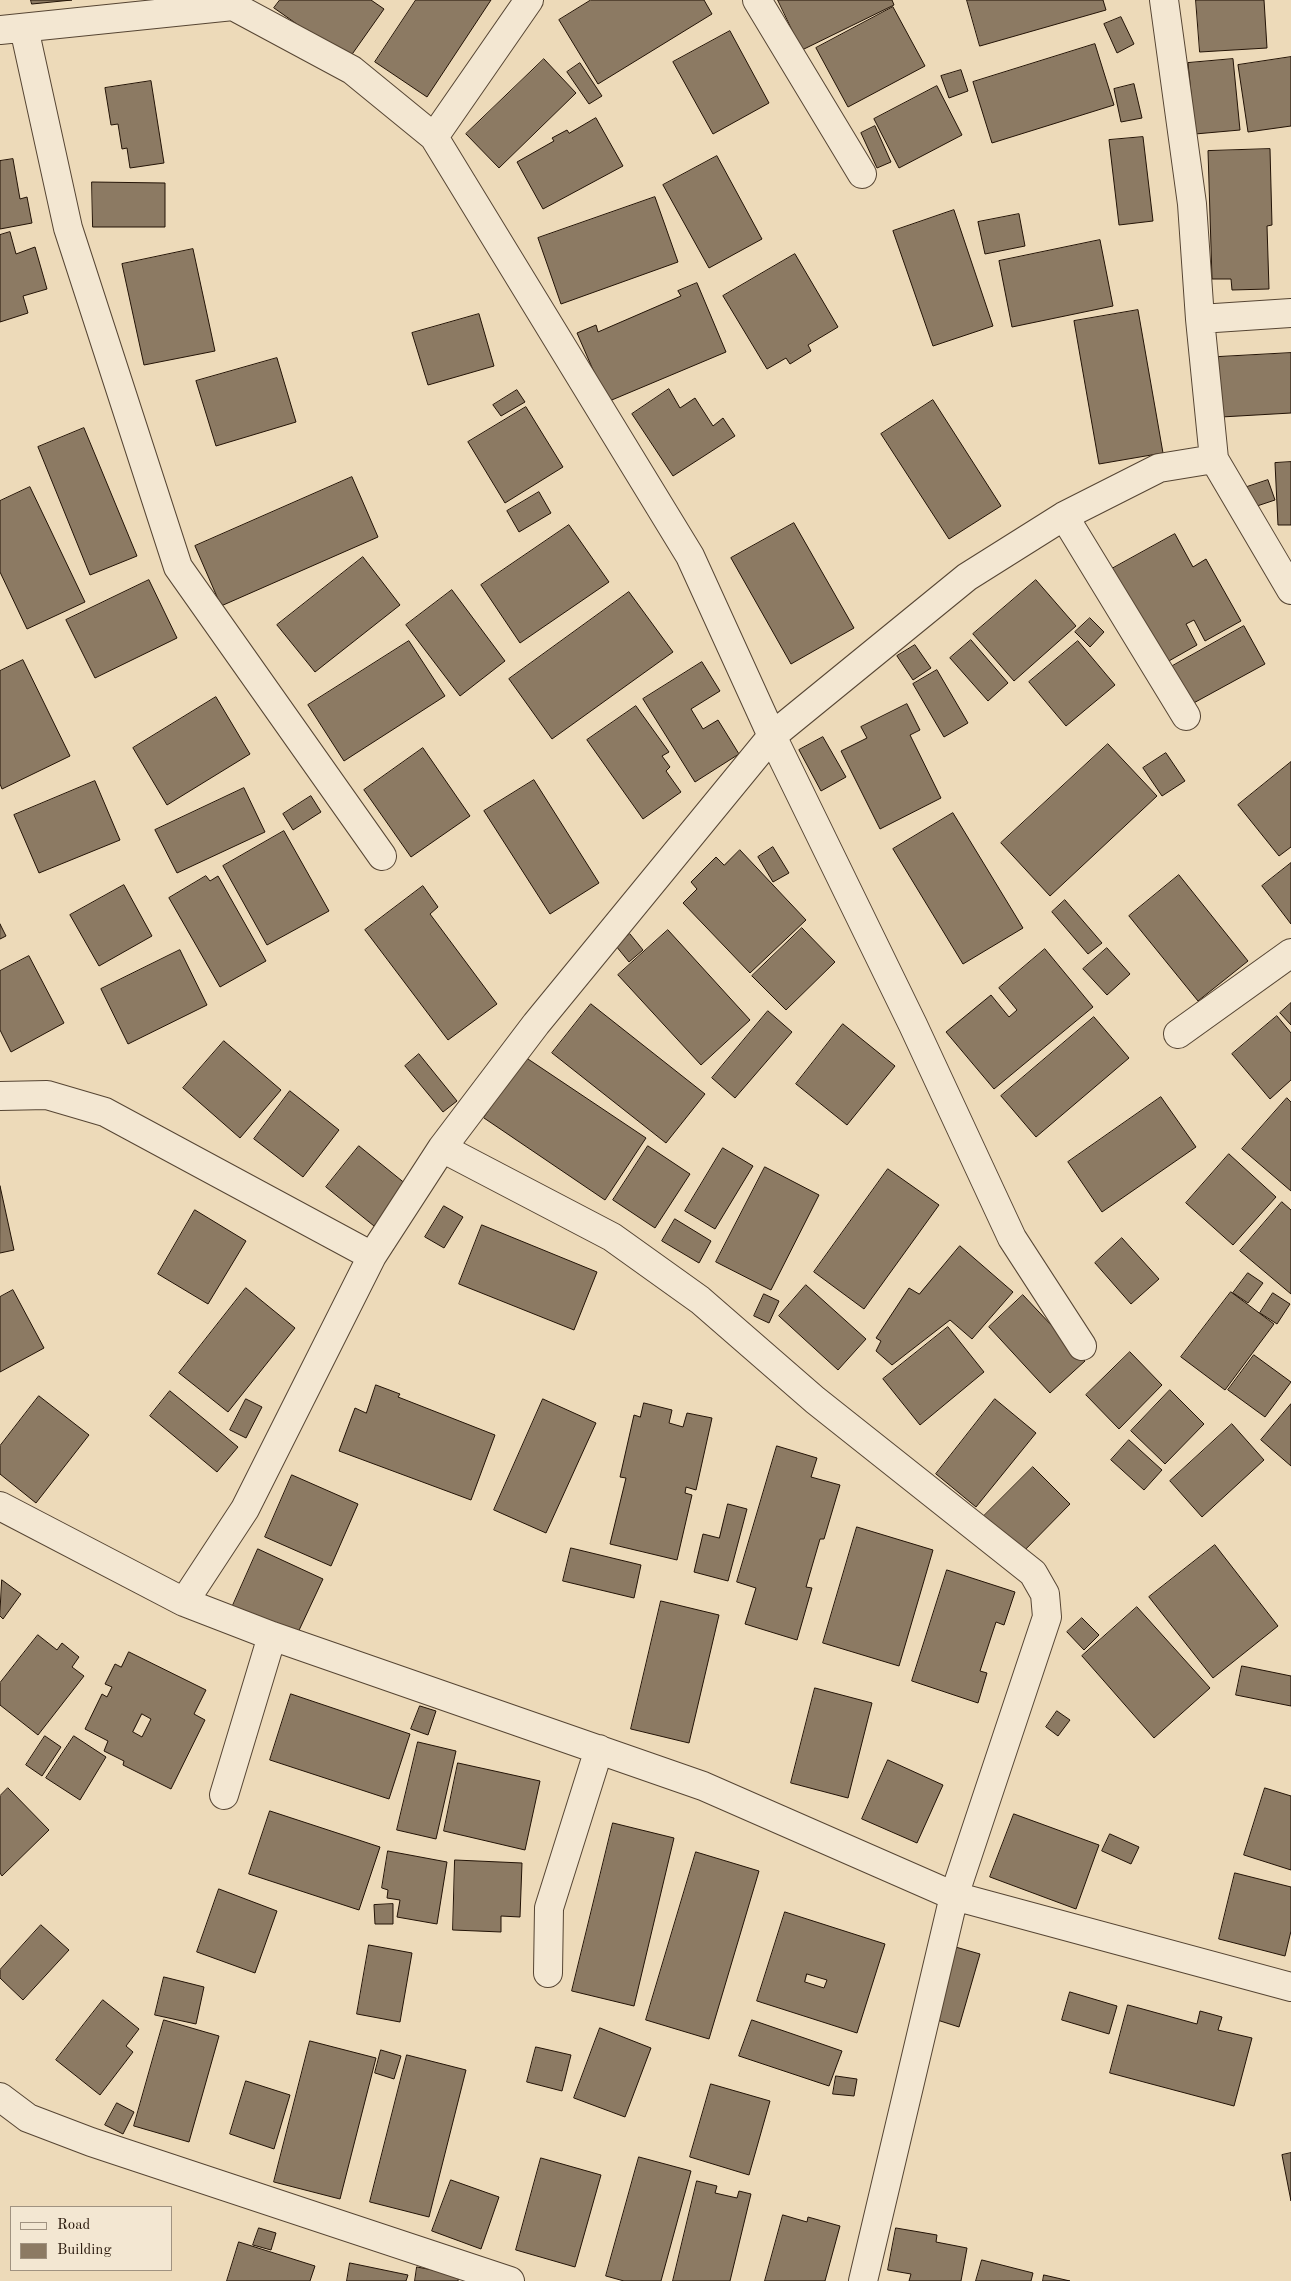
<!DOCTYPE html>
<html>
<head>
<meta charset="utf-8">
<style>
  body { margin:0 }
  #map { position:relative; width:1291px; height:2281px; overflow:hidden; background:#eddab9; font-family:"Old Standard TT",serif }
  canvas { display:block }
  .legend { position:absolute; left:10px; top:2206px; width:162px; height:65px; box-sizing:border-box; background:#f3e7d2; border:1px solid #a09280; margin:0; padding:6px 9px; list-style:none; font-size:15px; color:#231306 }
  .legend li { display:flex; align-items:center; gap:10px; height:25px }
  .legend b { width:25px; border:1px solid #a09280 }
</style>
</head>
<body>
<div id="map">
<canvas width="1291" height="2281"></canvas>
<ul class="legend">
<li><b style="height:6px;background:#f3e7d2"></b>Road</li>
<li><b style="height:14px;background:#8c7a63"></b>Building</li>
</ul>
</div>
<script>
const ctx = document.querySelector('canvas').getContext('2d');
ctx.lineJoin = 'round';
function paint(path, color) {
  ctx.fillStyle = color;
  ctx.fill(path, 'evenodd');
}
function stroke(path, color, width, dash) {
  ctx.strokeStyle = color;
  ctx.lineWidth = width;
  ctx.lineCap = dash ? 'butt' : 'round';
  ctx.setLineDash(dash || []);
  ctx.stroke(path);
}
const building = new Path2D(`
  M31,0H72L32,4Z
  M280,0H371L384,9L348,60L274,8Z
  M416,0H491L427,97L375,62Z
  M591,0H704L712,14L598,84L559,20Z
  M778,0H892L894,5L802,50Z
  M967,0H1103L1106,10L980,46Z
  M1196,0H1264L1267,48L1200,52Z
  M893,7L925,66L848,107L816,48Z
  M1121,17L1134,44L1117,53L1104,24Z
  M730,31L769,103L713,134L673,62Z
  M1095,44L1114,105L992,143L973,82Z
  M1291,57V126L1248,132L1238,65Z
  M544,59L576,93L499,168L466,134Z
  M1233,59L1240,130L1195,134L1188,63Z
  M580,63L602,96L589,104L567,72Z
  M961,70L968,91L949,98L941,76Z
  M151,81L164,163L130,168L127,148L122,149L118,124L111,125L105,88Z
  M1134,84L1142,118L1121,122L1114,89Z
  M937,86L962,135L899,168L874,119Z
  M596,118L623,166L543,209L517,162L554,141L552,138L567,130L569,133Z
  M875,126L891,162L877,168L861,133Z
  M1143,137L1153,221L1119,225L1109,140Z
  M1270,149L1272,225L1267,226L1269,289L1232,290L1231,279H1212L1208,151Z
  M717,156L762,239L709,268L663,185Z
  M13,159L20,199L27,197L32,223L0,229V161Z
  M92,182L165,183V227H93Z
  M655,197L678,262L561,304L538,238Z
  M954,210L993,326L933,346L893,231Z
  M1019,214L1025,246L985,254L978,222Z
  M10,232L16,254L35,247L47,289L23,296L28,313L0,322V235Z
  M1100,240L1113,306L1012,327L999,261Z
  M193,249L215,351L144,365L122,264Z
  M795,254L838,327L808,345L811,351L790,364L786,358L767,369L723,296Z
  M697,283L726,352L607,402L577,333L596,325L598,332L681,296L678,291Z
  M1138,310L1163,453L1099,464L1074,321Z
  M479,314L494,366L428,385L412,333Z
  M1291,353V413L1221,417L1218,357Z
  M277,358L296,422L216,446L196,381Z
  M669,389L680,408L695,398L713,426L723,418L735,436L673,476L632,414Z
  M517,390L525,402L501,416L493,405Z
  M933,400L1001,506L949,539L881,434Z
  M526,407L563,467L505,503L468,442Z
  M84,428L137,556L90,575L38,447Z
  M1291,462V525H1278L1275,463Z
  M352,477L378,537L221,606L195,546Z
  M1268,480L1275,500L1254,507L1247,487Z
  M30,487L85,602L27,629L0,572V501Z
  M539,492L551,513L519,532L507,511Z
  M794,523L854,628L791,664L731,558Z
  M569,525L609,582L520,643L481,585Z
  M1175,534L1193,567L1206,559L1241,621L1205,641L1194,620L1186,624L1197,645L1160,666L1108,571Z
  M363,557L400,605L315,672L277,625Z
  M149,580L177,638L95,678L66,620Z
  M1036,580L1076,626L1014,681L973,634Z
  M452,590L505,661L460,696L406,625Z
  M629,592L673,652L552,739L509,679Z
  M1090,618L1104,632L1090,647L1075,632Z
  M1244,626L1265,664L1190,705L1169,668Z
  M971,640L1008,683L988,701L950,658Z
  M409,641L445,696L344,761L308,705Z
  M1078,641L1115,685L1066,726L1029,682Z
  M915,645L931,668L913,680L897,656Z
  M23,660L70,756L2,789L0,784V671Z
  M702,662L720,691L691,709L703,729L718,720L739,754L695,782L643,699Z
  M937,670L968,723L944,737L913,684Z
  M216,697L250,754L167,805L133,748Z
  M907,704L920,730L910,735L941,798L880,829L841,751L867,738L861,727Z
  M636,706L669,752L662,756L670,767L666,771L681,792L643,819L587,740Z
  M823,737L846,777L821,791L799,750Z
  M1108,744L1157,796L1050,896L1001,843Z
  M423,748L470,816L411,857L364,790Z
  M1166,753L1185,781L1162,796L1143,768Z
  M1291,762V847L1279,856L1238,805Z
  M534,780L599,883L550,914L484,811Z
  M95,781L120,840L39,873L14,815Z
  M244,788L265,832L177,873L155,830Z
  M311,796L321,812L293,830L283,814Z
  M953,813L1023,928L963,964L893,849Z
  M284,831L329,911L267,945L223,866Z
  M773,847L789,873L773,882L758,857Z
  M740,850L806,920L750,973L683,903L697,889L691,882L716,857L724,865Z
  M1291,863V924L1262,886Z
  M1179,875L1248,961L1198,1001L1129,916Z
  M206,876L210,881L218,876L266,961L220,987L169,898Z
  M124,885L152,936L99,966L70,915Z
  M423,886L438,907L430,914L497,1004L448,1040L365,930Z
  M1065,900L1102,943L1088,954L1052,912Z
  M0,924L6,936L0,939Z
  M802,928L835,962L786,1010L752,976Z
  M668,930L750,1020L701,1065L618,975Z
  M630,934L643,950L629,962L616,946Z
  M1107,948L1130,974L1107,995L1083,969Z
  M1045,949L1093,1007L994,1089L946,1032L991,995L1009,1017L1017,1010L999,988Z
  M180,950L207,1005L128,1044L101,989Z
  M29,956L64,1023L11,1052L0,1030V971Z
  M1291,1003V1025L1280,1013Z
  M591,1004L705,1094L666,1143L552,1053Z
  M768,1011L792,1032L735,1098L712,1078Z
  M1277,1016L1291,1033V1080L1270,1099L1232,1054Z
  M1094,1017L1129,1058L1036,1137L1001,1096Z
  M843,1024L895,1066L847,1125L796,1084Z
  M224,1041L281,1090L240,1138L183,1088Z
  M419,1054L457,1101L443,1112L405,1066Z
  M525,1057L646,1138L605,1200L484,1118Z
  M290,1091L339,1130L303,1177L254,1139Z
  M1161,1097L1196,1147L1102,1212L1068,1162Z
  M1287,1098L1291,1102V1191L1242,1149Z
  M359,1146L407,1185L374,1226L326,1187Z
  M648,1146L690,1174L655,1228L613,1200Z
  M723,1148L753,1166L715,1229L685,1211Z
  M1229,1154L1276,1197L1233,1245L1186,1203Z
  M765,1167L819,1195L771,1290L716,1262Z
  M888,1169L939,1205L864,1309L814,1272Z
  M0,1186L14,1250L0,1253Z
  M1282,1202L1291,1210V1294L1240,1251Z
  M444,1206L463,1217L444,1248L425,1237Z
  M195,1210L246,1241L208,1304L158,1274Z
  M675,1219L711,1241L699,1263L662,1241Z
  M482,1225L597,1272L574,1330L459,1284Z
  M1122,1238L1159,1279L1131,1304L1095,1263Z
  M960,1246L1013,1292L972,1339L950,1320L892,1365L876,1351L881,1341L876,1338L909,1288L919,1294Z
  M1248,1273L1263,1283L1248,1303L1233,1293Z
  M806,1285L866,1339L838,1370L779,1316Z
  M246,1288L295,1328L228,1412L179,1373Z
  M13,1290L44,1348L0,1372V1297Z
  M1231,1292L1274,1324L1225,1390L1181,1357Z
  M1273,1293L1290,1304L1277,1324L1260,1313Z
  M764,1294L779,1301L769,1323L754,1316Z
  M1023,1295L1085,1361L1050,1393L989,1327Z
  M948,1327L984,1372L920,1425L883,1379Z
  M1130,1352L1162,1385L1119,1429L1086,1395Z
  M1254,1355L1291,1382L1265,1417L1228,1390Z
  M376,1385L400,1394L398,1397L495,1435L471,1500L339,1451L355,1408L366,1413Z
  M1170,1390L1204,1424L1165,1464L1131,1431Z
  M170,1391L238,1447L217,1472L150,1416Z
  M39,1396L89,1435L36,1503L0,1474V1446Z
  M246,1399L262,1407L246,1438L230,1430Z
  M543,1399L596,1423L546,1533L494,1510Z
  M995,1399L1036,1433L976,1507L936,1474Z
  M644,1403L672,1410L669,1423L683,1427L687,1413L712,1418L696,1490L686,1487L685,1493L692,1495L677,1560L610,1544L626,1478L620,1477L634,1415L640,1417Z
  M1291,1404V1466L1261,1440Z
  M1232,1424L1264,1460L1202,1517L1170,1481Z
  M1129,1440L1162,1470L1144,1490L1111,1460Z
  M777,1446L817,1458L811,1477L840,1485L824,1539H820L806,1587L812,1588L797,1640L745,1624L756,1588L737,1582Z
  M1033,1467L1070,1504L1018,1557L980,1520Z
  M292,1475L358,1504L331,1566L265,1537Z
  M728,1504L747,1509L728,1581L694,1572L703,1534L719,1538Z
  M857,1527L933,1550L899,1666L823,1643Z
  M1215,1545L1278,1626L1213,1678L1149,1597Z
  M571,1548L641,1565L634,1598L563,1581Z
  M258,1549L323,1579L294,1641L230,1612Z
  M947,1570L1015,1592L1004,1625L996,1622L980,1671L987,1673L978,1703L912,1681Z
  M2,1580L21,1594L3,1619L0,1616Z
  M661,1601L719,1615L689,1743L631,1729Z
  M1137,1607L1210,1688L1154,1738L1082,1656Z
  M1082,1618L1099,1635L1084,1650L1067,1632Z
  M38,1635L57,1650L62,1643L79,1657L72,1667L84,1676L38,1735L0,1705V1683Z
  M129,1652L206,1690L194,1714L205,1720L171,1789L123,1765L124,1761L104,1751L108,1741L85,1729L102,1694L107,1697L112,1687L105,1684L115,1664L121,1667ZM142,1714L151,1719L142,1737L133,1732Z
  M1242,1666L1291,1676V1706L1236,1695Z
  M815,1688L872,1703L848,1798L791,1783Z
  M291,1694L410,1734L389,1799L270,1760Z
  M420,1706L436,1711L428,1735L411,1729Z
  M1057,1711L1070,1720L1058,1736L1046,1727Z
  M45,1736L61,1747L42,1776L26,1765Z
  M74,1736L106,1757L80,1800L46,1778Z
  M418,1742L456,1751L436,1839L397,1830Z
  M888,1760L943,1785L917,1843L862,1819Z
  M458,1763L540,1781L525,1850L444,1831Z
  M8,1788L49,1830L2,1876L0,1873V1796Z
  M1265,1788L1291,1796V1870L1244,1855Z
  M270,1811L380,1847L359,1910L249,1874Z
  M1014,1814L1099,1845L1076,1909L990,1877Z
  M613,1823L674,1838L634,2006L572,1991Z
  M1110,1834L1139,1847L1131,1864L1102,1851Z
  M388,1851L447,1862L437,1924L397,1917L400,1900L387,1898L388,1890L382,1888Z
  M696,1852L759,1871L709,2039L646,2020Z
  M455,1860L522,1863L520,1917L501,1916V1932L453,1930Z
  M1235,1873L1291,1887V1931L1285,1956L1219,1939Z
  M219,1889L277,1911L255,1973L197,1952Z
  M393,1904V1924H375L374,1905Z
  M785,1912L885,1944L857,2033L757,2001ZM807,1974L827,1980L824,1988L805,1982Z
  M41,1925L69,1950L23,2000L0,1978V1970Z
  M369,1945L412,1953L400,2022L357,2014Z
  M952,1946L980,1954L959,2027L931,2018Z
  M164,1977L204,1987L196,2024L155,2015Z
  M1070,1992L1117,2006L1109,2034L1062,2020Z
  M103,2000L139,2029L126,2046L133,2052L100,2095L56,2060Z
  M1128,2005L1197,2024L1200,2011L1222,2017L1218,2030L1252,2038L1234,2106L1110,2073Z
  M164,2020L219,2036L189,2142L134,2126Z
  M752,2020L842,2051L829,2086L739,2056Z
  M600,2028L651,2048L625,2117L574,2098Z
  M310,2041L376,2058L340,2199L274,2182Z
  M536,2047L571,2055L562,2091L527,2082Z
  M381,2050L401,2056L394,2079L375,2073Z
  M407,2055L466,2070L429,2217L370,2202Z
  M836,2076L857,2079L854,2096L833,2094Z
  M246,2081L290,2095L274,2149L230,2134Z
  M711,2084L770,2101L749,2175L690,2157Z
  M117,2103L134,2112L123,2134L105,2125Z
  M1291,2153V2201L1282,2155Z
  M639,2157L691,2171L661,2281H624L606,2276Z
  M541,2158L601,2175L575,2267L516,2250Z
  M451,2180L499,2197L481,2249L432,2231Z
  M697,2181L717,2186L715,2193L737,2198L739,2191L751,2194L730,2281H673Z
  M783,2215L807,2222L808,2217L840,2226L825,2281H765Z
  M259,2228L276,2233L271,2250L253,2245Z
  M896,2228L937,2235L936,2242L967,2248L961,2281H909L911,2274L888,2270Z
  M239,2242L315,2266L310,2281H227Z
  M982,2260L1033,2273L1031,2281H976Z
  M350,2263L408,2275L406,2281H347Z
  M417,2267L459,2275L458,2281H415Z
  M1044,2275L1070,2281H1043Z`);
const minor = new Path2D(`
  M757,0L862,174
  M1164,0L1192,204L1200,319L1214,459L1291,590
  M24,28L68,228L178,567L382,856
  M0,30L233,6L352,70L434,137L690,556L772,736L913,1025L1012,1238L1082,1346
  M434,137L529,0
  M1200,319L1291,313
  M1064,516L1186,716
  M1178,1034L1291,953
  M0,1096L47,1095L105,1112L372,1256
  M442,1148L612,1237L700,1300L815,1400L1033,1573L1045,1594L1047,1617L954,1896L863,2281
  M0,1506L184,1602L272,1636L703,1786L954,1896L1291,1987
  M184,1602L245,1509L372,1256L442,1148L536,1024L772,736L967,577L1064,516L1159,468L1214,459
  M224,1795L272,1636
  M548,1973L549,1908L599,1749
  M0,2097L28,2118L91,2142L510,2281`);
paint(building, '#8c7a63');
stroke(building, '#231306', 1);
stroke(minor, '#564533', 30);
stroke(minor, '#f3e7d2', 28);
</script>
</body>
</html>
